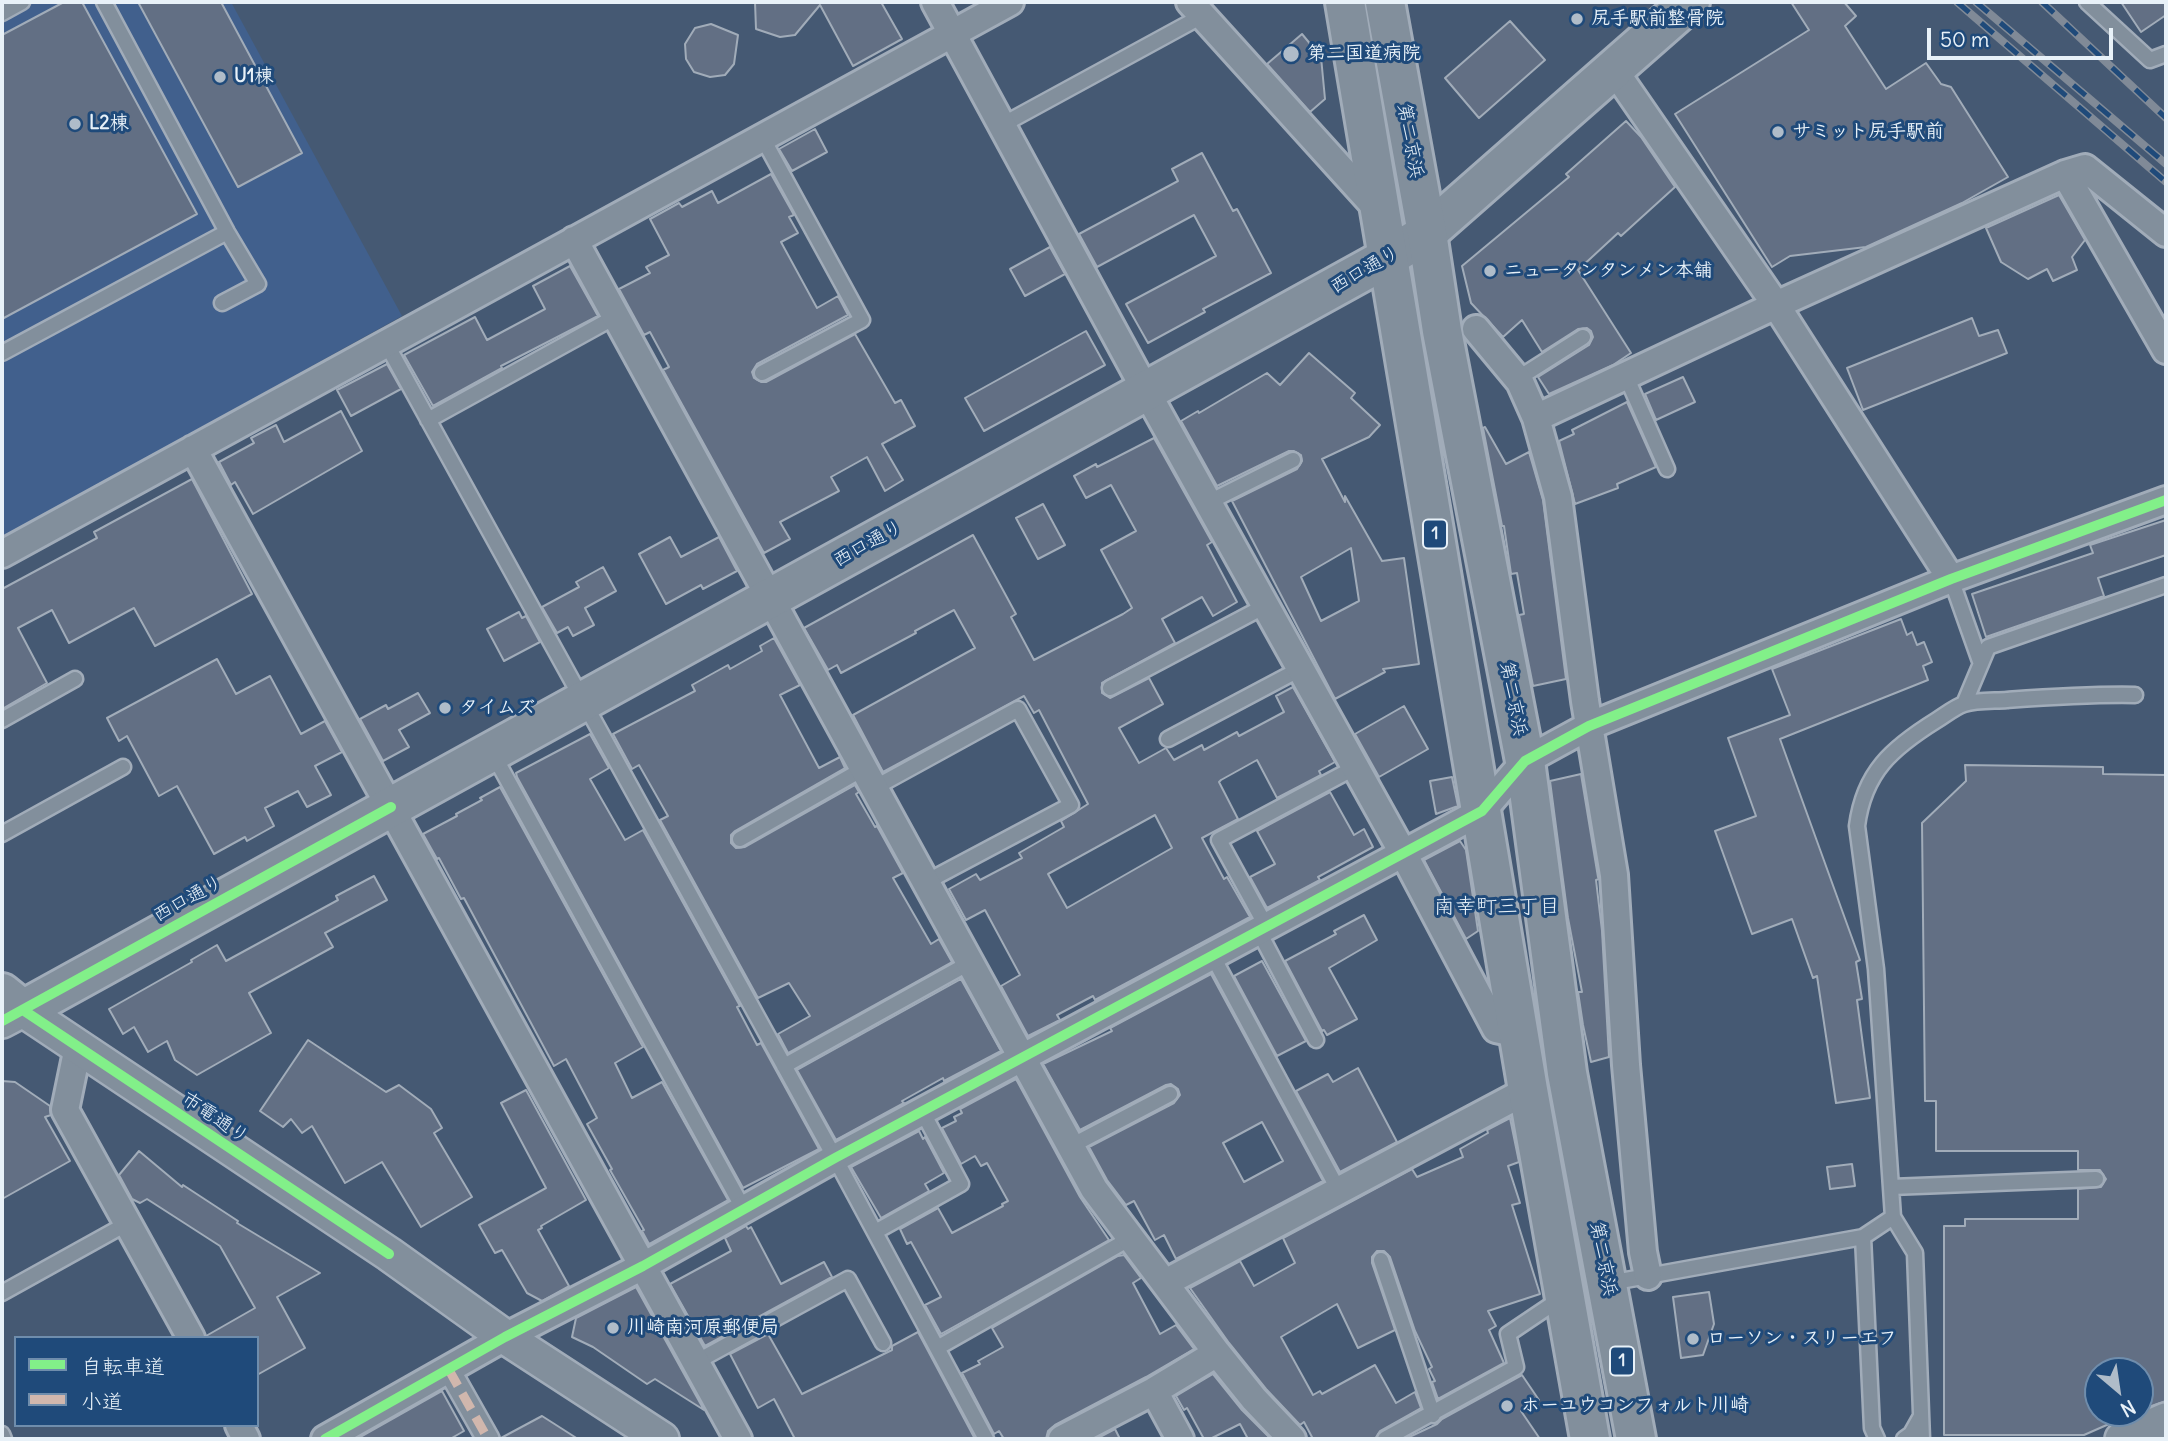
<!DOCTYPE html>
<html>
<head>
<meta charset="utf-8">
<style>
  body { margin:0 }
  #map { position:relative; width:2168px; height:1441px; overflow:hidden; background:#455973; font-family:Delius,"Klee One",sans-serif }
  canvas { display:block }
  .frame { position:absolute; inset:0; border:4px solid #e8f1f8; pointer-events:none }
  .legend { position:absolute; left:14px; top:1336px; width:245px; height:91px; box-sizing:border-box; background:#1f4a7a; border:2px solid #6f8dac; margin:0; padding:9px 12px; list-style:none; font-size:21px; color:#e8f1f8 }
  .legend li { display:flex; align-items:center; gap:14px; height:35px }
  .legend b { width:35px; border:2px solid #6f8dac }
  .north { position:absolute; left:2084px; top:1357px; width:70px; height:70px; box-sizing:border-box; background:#1f4a7a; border:2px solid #6f8dac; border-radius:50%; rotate:151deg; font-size:19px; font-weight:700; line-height:28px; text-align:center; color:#e8f1f8 }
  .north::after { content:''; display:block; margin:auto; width:24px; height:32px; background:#afbcc9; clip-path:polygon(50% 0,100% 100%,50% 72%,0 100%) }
  .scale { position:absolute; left:1927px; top:28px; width:186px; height:32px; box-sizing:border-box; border:4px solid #e8f1f8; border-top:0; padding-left:9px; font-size:21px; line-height:24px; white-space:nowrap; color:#e8f1f8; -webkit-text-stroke:5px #1f4a7a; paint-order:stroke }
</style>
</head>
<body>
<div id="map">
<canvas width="2168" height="1441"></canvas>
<div class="frame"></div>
<ul class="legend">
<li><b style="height:9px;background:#82f089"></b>自転車道</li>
<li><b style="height:9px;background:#d1b7ad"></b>小道</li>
</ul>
<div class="north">N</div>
<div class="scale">50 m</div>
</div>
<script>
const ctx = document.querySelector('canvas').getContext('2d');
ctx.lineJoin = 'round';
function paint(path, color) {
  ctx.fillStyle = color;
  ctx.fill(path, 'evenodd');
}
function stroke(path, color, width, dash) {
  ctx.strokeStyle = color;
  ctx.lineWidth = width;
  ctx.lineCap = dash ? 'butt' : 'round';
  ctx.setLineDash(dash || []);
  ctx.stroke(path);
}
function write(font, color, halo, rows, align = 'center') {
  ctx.font = font + ' Delius,"Klee One",sans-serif';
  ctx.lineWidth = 6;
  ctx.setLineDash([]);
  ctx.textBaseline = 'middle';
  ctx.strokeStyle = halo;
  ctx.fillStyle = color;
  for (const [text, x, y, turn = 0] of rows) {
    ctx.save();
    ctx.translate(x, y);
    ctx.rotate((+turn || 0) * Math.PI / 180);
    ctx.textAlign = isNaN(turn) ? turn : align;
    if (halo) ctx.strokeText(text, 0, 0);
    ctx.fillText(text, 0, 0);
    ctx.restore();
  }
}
const built = new Path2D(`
  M2,2H231L402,316L2,538Z`);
const building = new Path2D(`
  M64,2H82L197,214L2,319V35Z
  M138,2H221L302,153L238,187Z
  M755,2H881L902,39L853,66L820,5L795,35L780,37L756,29Z
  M1791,2H1844L1856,16L1845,26L1886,89L1926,63L1941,84L1951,87L2008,177L1962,203L1866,247L1790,256L1772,267L1675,114L1809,30Z
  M2121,2H2166V15L2141,32Z
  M1510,21L1545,60L1479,118L1445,78Z
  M711,24L738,35L734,64L725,75L710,77L694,72L686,59L685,44L695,28Z
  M1302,34L1321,57L1325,99L1310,112L1267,64Z
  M1626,121L1641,137L1675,187L1621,236L1618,233L1578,270L1631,353L1613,365L1549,394L1538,377L1589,345L1593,337L1591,331L1587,328L1578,329L1542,352L1522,320L1503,337L1471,303L1462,266L1569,177L1566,174Z
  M815,129L827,152L792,171L779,149Z
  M1202,153L1233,211L1237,209L1271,273L1203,309L1205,312L1148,343L1126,304L1216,256L1194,215L1097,267L1079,234L1178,181L1172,169Z
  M771,174L794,215L789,217L798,233L781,242L817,308L838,296L848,315L757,364L752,372L754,378L761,382H766L855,334L895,403L901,400L915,426L882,444L903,480L885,491L867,457L831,477L839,491L780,522L790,539L764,553L663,370L669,367L650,332L644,335L619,289L650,273L646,267L669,255L650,219L679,203L682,207L712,191L718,203Z
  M2059,195L2085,240L2072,257L2077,270L2053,281L2047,269L2028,279L2001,262L1986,228Z
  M1050,247L1065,274L1025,296L1010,269Z
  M570,266L598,316L501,366L502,368L433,406L404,355L475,317L487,340L545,309L533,286Z
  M1972,318L1979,336L1998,330L2007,353L1863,410L1847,368Z
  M1086,331L1105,365L984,431L965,398Z
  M1309,353L1355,393L1351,398L1380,425L1369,437L1322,459L1345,502V496L1382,561L1404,558L1419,664L1383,669L1385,672L1335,699L1232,501L1297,469L1302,461L1301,455L1294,451H1289L1217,486L1181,421L1198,411L1199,413L1267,373L1280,385ZM1351,548L1359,601L1321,621L1301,577Z
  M387,364L401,389L351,416L337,390Z
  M1683,377L1695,402L1656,420L1645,394Z
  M1627,402L1656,467L1617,484L1618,488L1575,504L1559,441L1574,434L1572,430Z
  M341,411L362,451L253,514L235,482L231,485L219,462L254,443L251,438L276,425L284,442Z
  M1485,427L1506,464L1529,452L1543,500L1566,679L1533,686L1519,615L1524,614L1517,573L1511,574L1504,526H1502L1483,428Z
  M1154,438L1212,542L1207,545L1237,602L1213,616L1202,597L1162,619L1175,643L1102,683V693L1110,698L1149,678L1163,704L1119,728L1139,763L1166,748L1174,760L1202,745L1204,750L1237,732L1239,736L1284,712L1276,696L1293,687L1335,762L1319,771L1321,775L1277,798L1257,760L1221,780L1219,782L1238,819L1202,838L1224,879L1227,877L1250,917L1095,1000L1093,996L1057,1015L1060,1020L1028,1036L1001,986L1020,975L985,910L966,920L949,889L976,874L980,880L1022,858L1019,853L1064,827L1061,821L1088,804L1039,710L1034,713L1024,696L883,772L853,715L975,648L954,610L915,631L916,633L841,673L837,665L828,670L804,628L973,535L1016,614L1011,617L1034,660L1123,614L1132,608L1101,550L1136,531L1111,485L1086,498L1074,476L1096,464L1097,467L1115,458ZM1155,815L1172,848L1067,908L1048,874Z
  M192,479L252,594L155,646L134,608L69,643L52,610L18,628L47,683L2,709V589L97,538L94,532Z
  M1043,504L1065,545L1038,559L1016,518Z
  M2166,520V555L2098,578L2104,596L1986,637L1972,594L2093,553L2090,545Z
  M670,537L681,557L719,537L737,571L703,589L701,585L666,604L639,554Z
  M603,567L616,591L585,608L594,625L573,636L568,627L557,633L542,607L579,587L576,582Z
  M519,612L522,618L526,616L540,642L504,661L487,629Z
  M1901,619L1907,635L1912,632L1917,645L1924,642L1932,662L1923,666L1928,680L1780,739L1860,960L1856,962L1862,999L1857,1000L1870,1098L1836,1103L1817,976L1813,978L1792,919L1752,934L1715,831L1756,816L1728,738L1790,715L1772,669Z
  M774,638L800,685L780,695L819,768L840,757L845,768L735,831L731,835V843L736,848L745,847L855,785L859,792L856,794L875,827L877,826L903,873L893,878L931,944L939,939L952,962L788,1053L778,1034L810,1016L789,983L758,998L660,820L668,816L639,765L632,769L613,734L695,691L692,685L728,665L730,669L762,651L760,646Z
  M217,659L236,694L270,676L301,734L325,721L342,752L315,766L331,795L307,807L298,791L265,808L274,826L247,841L245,837L214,854L177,786L159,796L127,736L119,741L107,718Z
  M418,693L430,713L399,730L409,747L383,761L360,719L386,705L388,709Z
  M1404,706L1428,749L1379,777L1355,734Z
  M590,734L609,768L590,779L625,840L643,830L740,1006L737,1007L757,1045L761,1043L819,1149L743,1188L517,777L516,773Z
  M1965,765L2103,767V774L2166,775V1401L2140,1410V1371H2098V1413H2134L2084,1435H1944V1226H1965V1219H2078V1189L2101,1187L2106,1179L2100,1170H2078V1151H1936V1101H1925L1922,823L1966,781Z
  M1581,774L1598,877L1599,879L1596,880L1602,931L1609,1057L1591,1062L1583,1025L1578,992H1582L1568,918L1550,781Z
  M1452,777L1458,806L1436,814L1430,781Z
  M500,787L643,1047L615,1063L632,1098L662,1082L728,1200L649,1244L642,1231L644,1230L610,1170L612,1169L587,1124L597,1118L566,1059L554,1066L464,898L461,899L439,858L437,859L423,834L457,816L456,814L482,800L480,798Z
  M1330,792L1354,835L1364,829L1373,847L1318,877L1320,880L1267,908L1250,877L1275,864L1257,831Z
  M1460,841L1466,850L1478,931L1466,939L1424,860Z
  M374,876L387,900L325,933L333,947L249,993L271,1033L197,1075L175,1060L167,1041L148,1052L134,1027L123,1034L109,1009L192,962L191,960L217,945L226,961L338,900L336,896Z
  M1364,915L1377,940L1329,968L1357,1019L1327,1035L1324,1030L1322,1031L1285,961L1336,934L1334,931Z
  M1262,961L1306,1041L1277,1056L1234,976Z
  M1211,974L1323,1181L1176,1259L1164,1235L1155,1240L1134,1201L1126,1205L1107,1180L1089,1147L1174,1103L1180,1095L1178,1089L1171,1084L1166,1085L1080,1130L1043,1064L1112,1031L1110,1028ZM1262,1122L1283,1161L1244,1182L1223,1143Z
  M961,979L1001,1051L944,1081L943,1078L902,1101L904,1103L836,1140L797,1070Z
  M308,1040L386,1092L399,1085L431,1109L442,1128L434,1133L472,1197L421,1227L382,1162L345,1183L312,1126L302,1133L291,1119L283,1127L260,1111Z
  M1358,1068L1397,1142L1340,1172L1296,1091L1328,1074L1333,1082Z
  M1016,1079L1080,1197L1109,1240L941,1334L925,1305L941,1297L911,1242L907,1244L900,1229L938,1208L952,1233L1003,1206L1002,1204L1008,1201L987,1163L981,1166L975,1156L961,1164L942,1128L956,1121L954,1117L962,1113L960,1109Z
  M2,1081L15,1082L50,1106L51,1115L45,1117L70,1161L2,1199Z
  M526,1090L586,1200L541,1226L542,1228L538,1230L569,1286L542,1301L527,1293L502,1250L495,1253L479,1225L546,1188L501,1103Z
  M1510,1118L1519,1162L1508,1166L1520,1203L1512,1205L1540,1294L1488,1311L1496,1326L1489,1330L1504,1363L1438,1399L1432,1382L1435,1381L1429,1369L1432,1367L1415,1331L1390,1257L1384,1251H1377L1372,1257V1263L1395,1330L1358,1348L1337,1304L1281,1337L1313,1395L1320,1391L1322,1394L1375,1365L1396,1403L1415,1392L1421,1408L1380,1431L1375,1439H1313L1304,1422L1300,1425L1266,1389L1229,1343L1190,1288L1240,1261L1254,1286L1295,1263L1283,1238L1412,1169L1417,1177L1463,1157L1460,1149L1488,1133L1487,1130Z
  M919,1131L923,1139L925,1137L944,1173L925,1184L929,1191L881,1218L851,1167Z
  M139,1151L182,1187L183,1185L238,1221L237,1223L320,1273L277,1297L305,1348L257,1375V1338H207L206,1336L255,1308L220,1246L147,1199L140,1203L132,1199L119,1175Z
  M1852,1164L1855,1186L1830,1189L1827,1167Z
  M746,1226L748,1229L751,1227L781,1284L824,1262L832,1277L705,1346L670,1284L731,1251L725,1238Z
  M1124,1255L1141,1278L1133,1283L1160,1334L1176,1325L1194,1349L1146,1377L1055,1425L1048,1431L1046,1439H1004L999,1431L994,1434L962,1373L980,1364L978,1361L1003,1347L992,1328L1118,1256Z
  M636,1287L704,1410L655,1379L647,1384L593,1347L572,1337L576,1318Z
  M1709,1292L1714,1324L1703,1355L1681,1358L1673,1297Z
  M918,1332L975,1439H795L774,1399L758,1408L730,1354L768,1334L802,1394L892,1350V1346Z
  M1213,1374L1242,1410L1271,1439H1248L1240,1424L1210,1439H1204L1187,1408L1184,1410L1176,1396Z
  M1522,1375L1539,1400L1521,1411L1540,1439H1405L1437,1424L1442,1419Z
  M442,1391L464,1431L450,1439H357Z
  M542,1416L578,1439H501V1438Z
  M1115,1429L1120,1439H1096Z`);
const service = new Path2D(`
  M104,2L227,232L258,284L222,303
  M2087,2L2150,60L2166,54
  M2,13L22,2
  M1002,125L1202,16
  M386,343L835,1158L986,1439
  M2,353L227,232
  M762,373L862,320L762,137
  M1626,376L1667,469
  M1517,379L1583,337
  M428,420L615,317
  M1209,502L1293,460
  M1951,579L1981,664
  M1110,688L1267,605
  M1964,704L1988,647L2166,585
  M2,720L75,679
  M1168,739L1302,668
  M492,752L743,1208
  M874,788L1018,709L1071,805L926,882
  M2,834L123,767
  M740,839L863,769
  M1266,926L1219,840L1356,767
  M1258,930L1316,1040
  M1212,955L1339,1191
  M784,1066L971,962
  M1071,1146L1170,1094
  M1891,1187L2096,1179
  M875,1232L961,1184L922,1111
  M1863,1237L1872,1428L1877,1439
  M1381,1260L1433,1415
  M1609,1283L1863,1237L1893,1217
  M2,1293L128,1223
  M937,1348L1131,1238
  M696,1362L848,1279L883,1343
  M2,1434L4,1439
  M1385,1439L1516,1367L1508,1334L1563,1297
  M1904,1439L1911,1434L1920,1418
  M1922,1439L1915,1253L1893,1217L1876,969L1857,826C1864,772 1892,748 1937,720C1945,715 1955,707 1964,704C1976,700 1994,701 2007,700C2050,697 2092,694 2135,695`);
const pedestrian = new Path2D(`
  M449,1370L488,1439`);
const minor = new Path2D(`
  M935,2L1146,391L1403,853L1496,1029L1519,1034
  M1190,2L1380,212
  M1614,70L1776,305L1951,579
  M2065,174L2166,350
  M574,240L1094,1189L1217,1353L1254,1399L1292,1439
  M1476,329L1520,382L1536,418L1558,497L1585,701L1614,875L1626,1065L1643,1252L1648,1276
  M1536,418L1776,305L2065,174L2085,168L2166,233
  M193,449L738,1439
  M2,554L1010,2
  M78,1047L65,1110L191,1338
  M1165,1283L1528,1090
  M1154,1391L1180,1439
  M239,1425L246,1439
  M325,1439L505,1337L643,1266L835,1158L1482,811L1525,761L1589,726L1951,579L2166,500
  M1062,1439L1154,1391L1217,1353`);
const tertiary = new Path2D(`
  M2,1021L23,1010L389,1254L505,1337L662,1439
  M2122,1439L2166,1420`);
const secondary = new Path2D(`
  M2,993L23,1010L1387,258L1427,233L1690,2`);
const trunk = new Path2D(`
  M1345,2L1528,1090L1590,1439
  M1385,2L1427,233L1442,331L1525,761L1567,1073L1636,1439`);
const rail = new Path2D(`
  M1957,2L2166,182
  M1976,2L2166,164
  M2042,2L2166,118`);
const quiet = new Path2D(`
  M449,1370L488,1439`);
const cycleway = new Path2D(`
  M23,1010L389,1254
  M2,1021L391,807
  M325,1439L505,1337L643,1266L835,1158L1482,811L1525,761L1589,726L1951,579L2166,500`);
const markers = [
  [1577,19,7,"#afbcc9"],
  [1291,54,9,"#afbcc9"],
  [220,77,7,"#afbcc9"],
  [75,124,7,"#afbcc9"],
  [1778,132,7,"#afbcc9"],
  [1490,271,7,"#afbcc9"],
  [445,708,7,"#afbcc9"],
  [613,1328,7,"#afbcc9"],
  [1693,1339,7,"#afbcc9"],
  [1507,1406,7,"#afbcc9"]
];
const shields = [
  [1435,534,24],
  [1622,1361,24]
];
const shieldNames = [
  ["1",1435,534],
  ["1",1622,1361]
];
const poiNames = [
  ["尻手駅前整骨院",1591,19],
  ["第二国道病院",1307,54],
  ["U1棟",234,77],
  ["L2棟",89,124],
  ["サミット尻手駅前",1792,132],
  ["ニュータンタンメン本舗",1504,271],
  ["タイムズ",459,708],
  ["川崎南河原郵便局",627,1328],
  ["ローソン・スリーエフ",1707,1339],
  ["ホーユウコンフォルト川崎",1521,1406]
];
const streetNames = [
  ["第二京浜",1410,141,80],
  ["西口通り",1365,270,-30],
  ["西口通り",868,544,-29],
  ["第二京浜",1513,699,79],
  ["西口通り",188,899,-29],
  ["市電通り",215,1118,34],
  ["第二京浜",1603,1259,79]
];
const neighbourhoodNames = [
  ["南幸町三丁目",1497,907]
];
paint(built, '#41608d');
paint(building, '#626f84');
stroke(building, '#a1acb9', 2);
stroke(service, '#a1acb9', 19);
stroke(pedestrian, '#a1acb9', 26);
stroke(minor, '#a1acb9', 32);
stroke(tertiary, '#a1acb9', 38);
stroke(secondary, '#a1acb9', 44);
stroke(trunk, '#a1acb9', 44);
stroke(service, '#828f9c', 14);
stroke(pedestrian, '#828f9c', 21);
stroke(minor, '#828f9c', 26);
stroke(tertiary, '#828f9c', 33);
stroke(secondary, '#828f9c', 38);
stroke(trunk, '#828f9c', 38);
stroke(rail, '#808a97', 8);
stroke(rail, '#1f4a7a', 5, [16]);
stroke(quiet, '#d1b7ad', 9, [18, 9]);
stroke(cycleway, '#82f089', 10);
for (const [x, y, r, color] of markers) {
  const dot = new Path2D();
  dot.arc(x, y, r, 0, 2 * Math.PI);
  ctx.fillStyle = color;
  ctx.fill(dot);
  stroke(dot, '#1f4a7a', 2.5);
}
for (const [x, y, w] of shields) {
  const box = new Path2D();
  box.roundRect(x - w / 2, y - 14.5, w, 29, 5);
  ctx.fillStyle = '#1f4a7a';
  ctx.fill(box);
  stroke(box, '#e8f1f8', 2);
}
write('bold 18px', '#e8f1f8', null, shieldNames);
write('bold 19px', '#e8f1f8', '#1f4a7a', poiNames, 'left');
write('19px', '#e8f1f8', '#1f4a7a', streetNames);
write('21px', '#e8f1f8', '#1f4a7a', neighbourhoodNames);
</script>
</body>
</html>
